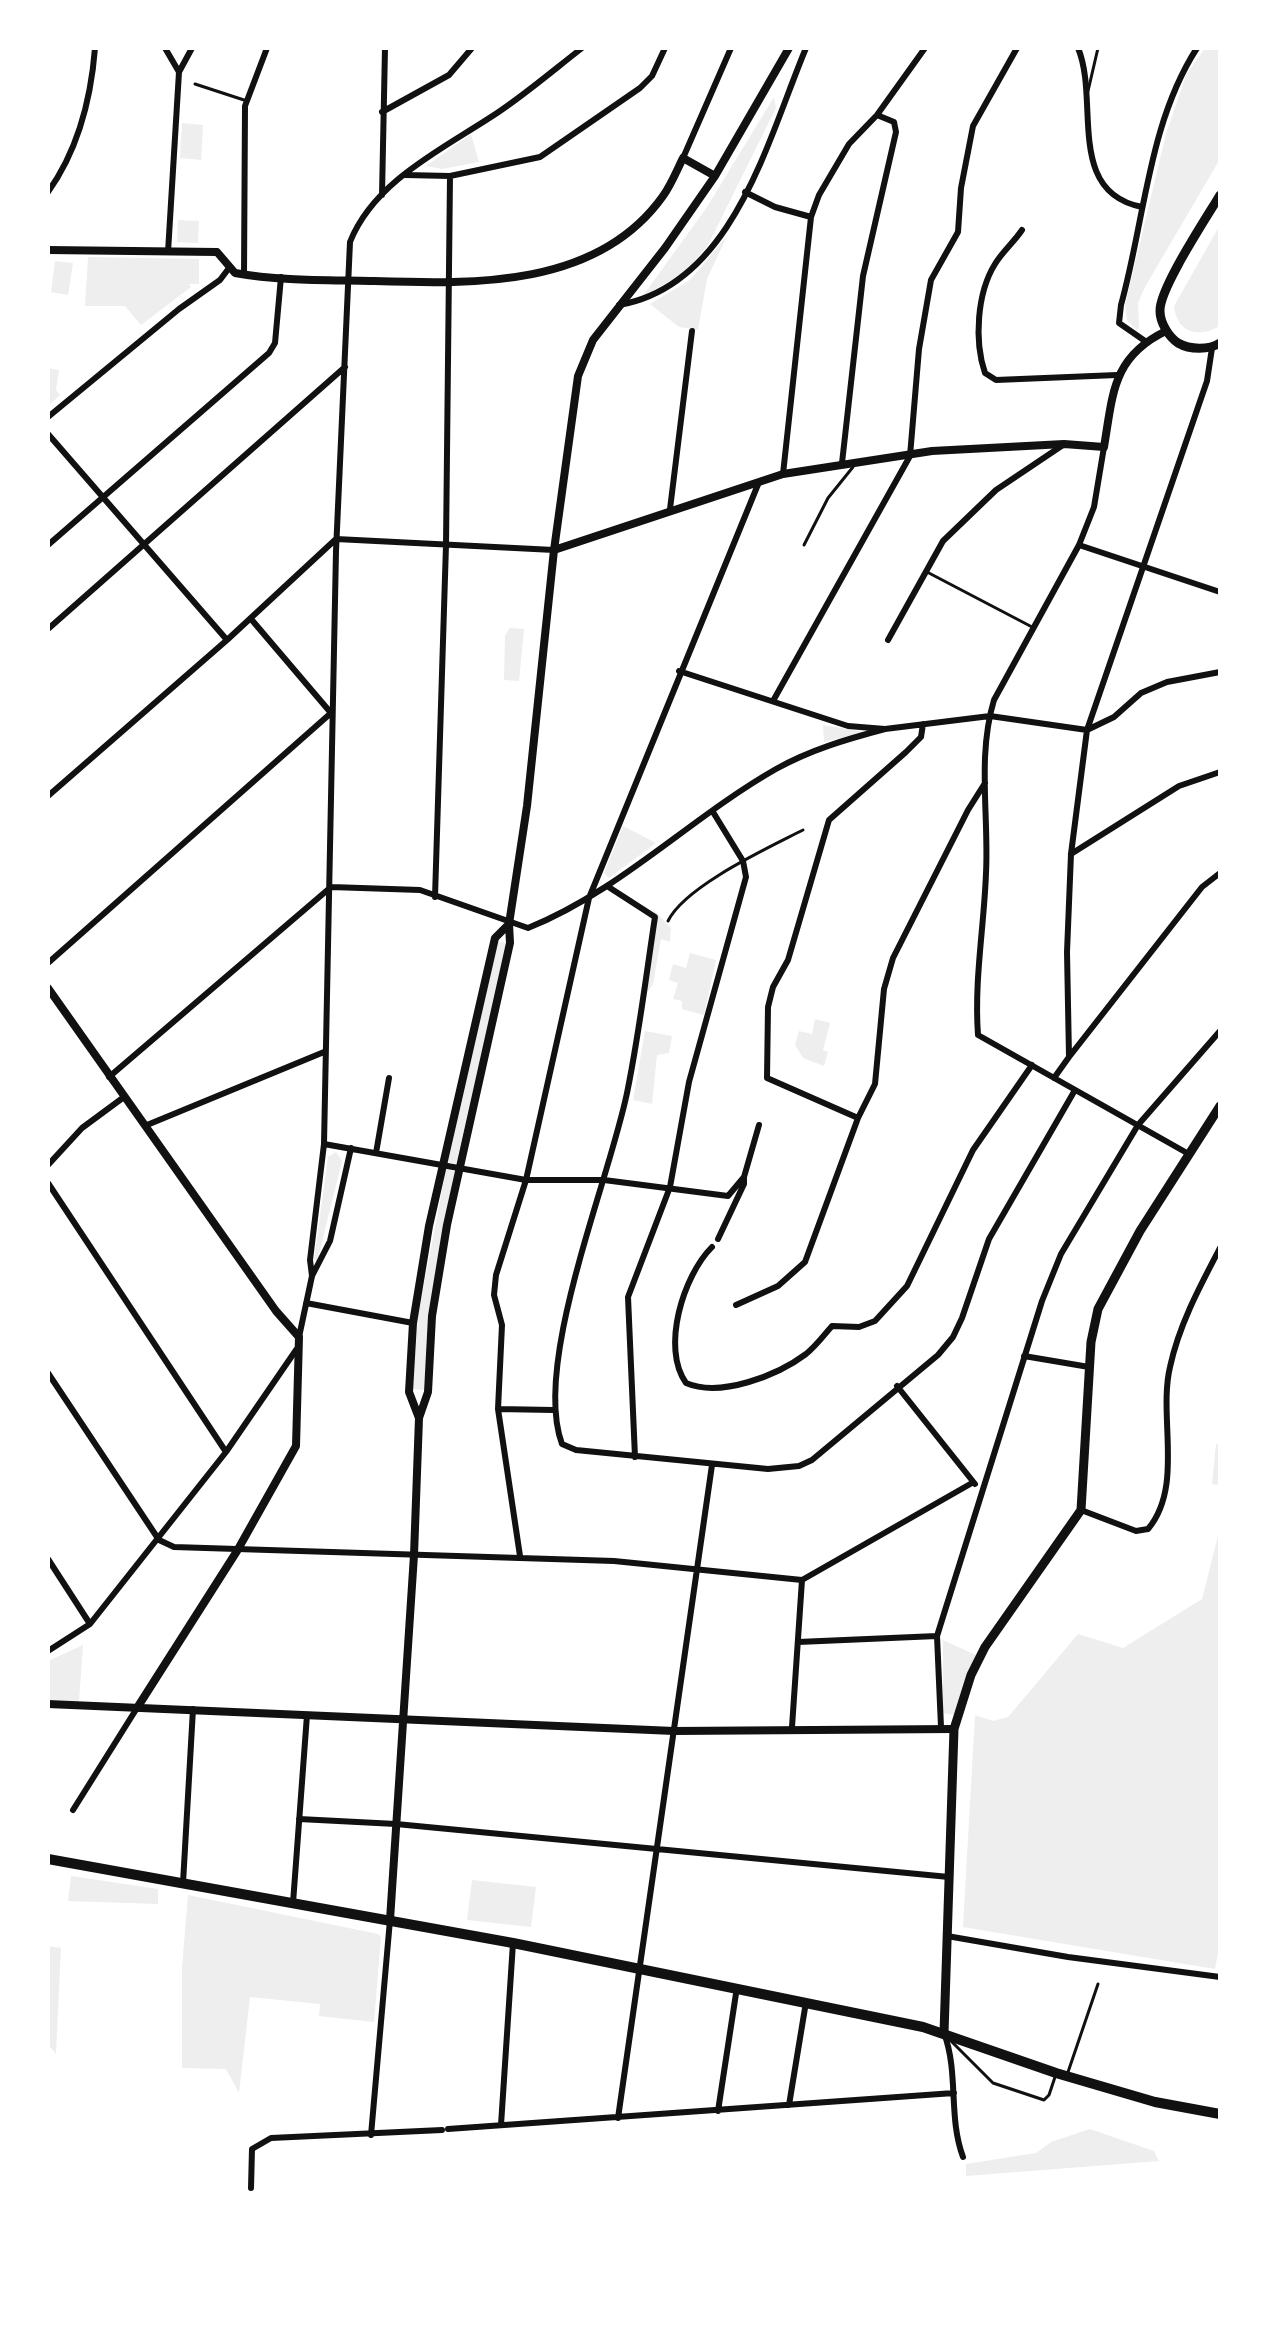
<!DOCTYPE html>
<html>
<head>
<meta charset="utf-8">
<style>
  body { margin:0 }
  #map { position:relative; width:1268px; height:2340px; overflow:hidden; background:#fff; font-family:Arial,sans-serif }
  canvas { display:block }
  .frame { position:absolute; inset:0; border:50px solid #fff; pointer-events:none }
</style>
</head>
<body>
<div id="map">
<canvas width="1268" height="2340"></canvas>
<div class="frame"></div>
</div>
<script>
const ctx = document.querySelector('canvas').getContext('2d');
ctx.lineJoin = 'round';
function paint(path, color) {
  ctx.fillStyle = color;
  ctx.fill(path, 'evenodd');
}
function stroke(path, color, width, dash) {
  ctx.strokeStyle = color;
  ctx.lineWidth = width;
  ctx.lineCap = dash ? 'butt' : 'round';
  ctx.setLineDash(dash || []);
  ctx.stroke(path);
}
const green = new Path2D(`
  M1205,48H1220V159L1145,287L1138,303L1139,328L1136,330L1127,320L1125,305L1166,134L1186,75Z
  M774,97L776,108L708,245L685,272L642,297L707,207Z
  M182,123L203,125L201,160L180,158Z
  M471,134L479,162L442,169L426,166Z
  M178,220L199,221L198,243L177,242Z
  M1220,225V326C1197,339 1177,332 1174,306Z
  M727,236L707,279L698,330L679,327L650,304L690,280Z
  M88,257L199,259V284H189L191,287L141,325L125,306H85Z
  M55,261L73,263L68,295L51,292Z
  M48,368L59,370L56,390L60,395L48,406Z
  M510,628L524,629L519,681L504,680L505,635Z
  M823,725L864,732L824,742Z
  M623,826L656,843L609,878L604,873Z
  M653,909L671,928L670,942L661,939L653,984L647,993L657,922Z
  M498,942L507,943L456,1164L448,1162Z
  M690,953L716,960L704,1015L682,1009V1001L673,999L678,983L669,980L673,964L686,968Z
  M815,1019L830,1023L823,1050L828,1052L824,1066L803,1058L795,1045L799,1031L812,1034Z
  M645,1031L672,1036L669,1053L657,1055L652,1104L633,1100Z
  M336,1152L342,1161L317,1262L314,1260L328,1157Z
  M446,1169L455,1171L428,1317L424,1390L413,1389L418,1316Z
  M1216,1444H1220V1485L1212,1484Z
  M1220,1528V1943L1215,1969L963,1927L975,1715L993,1721L1008,1717L1078,1634L1123,1648L1202,1599Z
  M943,1640L976,1655L955,1715L943,1713Z
  M83,1645L79,1701L48,1700V1661Z
  M71,1876L158,1889V1904L68,1901Z
  M472,1880L536,1887L531,1927L467,1920Z
  M188,1895L378,1934L381,1937L374,2022L319,2016L320,2004L250,1997L239,2093L226,2069L182,2068V1968Z
  M48,1946L61,1948L56,2054L48,2044Z
  M1090,2129L1154,2151L1159,2161L966,2176V2164L1036,2153L1051,2142Z`);
const service = new Path2D(`
  M195,84L244,100
  M1088,91L1098,48
  M804,545L828,498L853,467
  M927,572L1034,628
  M668,921C685,886 768,848 803,830
  M950,2040L993,2083L1044,2100L1049,2095L1055,2077
  M1067,2075L1098,1984`);
const minor = new Path2D(`
  M165,48L179,72
  M1078,48C1100,100 1065,192 1142,207
  M382,112L449,75L472,48
  M683,158L731,48
  M405,175L450,176L540,157L640,88L652,76L665,48
  M48,192C78,150 91,99 95,48
  M745,192L775,207L811,217
  M382,195L385,48
  M1022,230C1014,242 1002,252 995,264C977,293 974,341 985,373L996,380L1117,375
  M168,252L179,72L192,48
  M244,275L245,106L267,48
  M619,305C733,285 767,141 806,48
  M1145,341L1119,323L1121,305C1145,219 1148,124 1197,48
  M48,417L179,309L220,280L229,268
  M48,434L227,640
  M1104,447L1094,507L1079,545L994,700C977,756 989,816 986,873C984,928 974,980 978,1035L1187,1153
  M842,463L863,276L896,132L894,122L877,115
  M783,474L811,217L819,195L849,144L877,115L925,48
  M670,509L692,331
  M336,539L554,550
  M48,545L269,353L275,343L281,277
  M1079,545L1220,592
  M48,629L345,367
  M888,640L943,541L996,490L1063,445
  M679,671L848,726L885,729L990,716L1087,730L1114,717L1141,693L1167,682L1220,672
  M773,701L910,456L919,349L931,280L958,232L961,188L973,126L1017,48
  M48,796L227,640L336,539
  M1071,854L1179,786L1220,772
  M607,886L655,917C646,976 639,1035 627,1093C609,1181 532,1364 562,1444L576,1450L768,1469L799,1466L812,1460L938,1355L953,1337L962,1318L989,1239L1075,1090
  M435,897L446,545L450,176
  M48,963L331,713L251,619
  M1069,1057L1202,887L1220,873
  M109,1077L331,887L420,890L528,928C620,891 690,818 776,769C810,750 847,739 885,729
  M1054,1078L1069,1057L1067,952L1071,854L1087,730L1207,381L1212,348
  M858,1118L767,1078L768,1007L773,987L788,960L829,820L906,752L921,737L923,724
  M147,1125L324,1052
  M324,1144L526,1180H604L728,1196L744,1177V1184L718,1239
  M376,1153L389,1078
  M48,1165L82,1128L124,1097
  M744,1177L759,1125
  M48,1183L226,1452
  M712,1247C683,1276 661,1348 686,1383C721,1398 778,1375 806,1354C816,1346 824,1335 832,1326L859,1327L875,1321L907,1286L973,1150L1032,1065
  M312,1276L330,1241L351,1148
  M306,1303L413,1323
  M736,1305L778,1286L805,1262L858,1118L875,1084L884,989L893,958L968,810L985,783
  M299,1337L312,1276L310,1260L324,1144L336,551L350,242C375,179 447,147 500,111C528,92 555,69 582,48
  M1024,1356L1089,1367
  M48,1373L159,1540L174,1547L614,1561L802,1580L972,1483
  M897,1386L975,1484
  M498,1409L553,1410
  M635,1457L628,1297L670,1187L689,1082L746,877L743,861L713,812
  M1081,1510L1136,1531L1148,1529C1184,1486 1158,1417 1170,1367C1179,1325 1200,1286 1220,1248
  M520,1556L498,1409L502,1325L494,1295L496,1275L526,1180L589,898L759,482
  M48,1559L90,1624
  M798,1642L937,1636
  M48,1651L90,1624L226,1452L296,1350
  M792,1727L802,1580
  M941,1727L937,1636L1042,1301L1061,1254L1138,1125L1220,1031
  M73,1810L137,1708
  M299,1819L396,1824L949,1877
  M183,1883L193,1709
  M293,1903L307,1715
  M947,1936L1068,1957L1220,1977
  M944,2033C959,2073 948,2117 963,2157
  M789,2105L806,2002
  M718,2111L737,1987
  M618,2118L712,1465
  M501,2125L513,1943
  M448,2129L954,2093
  M371,2135L390,1920
  M251,2188L252,2149L271,2138L442,2130`);
const tertiary = new Path2D(`
  M48,250L217,252L235,273C279,281 326,280 370,281C472,284 597,289 663,196C671,185 677,170 683,158L715,176
  M554,550L783,474L932,451L1064,444L1104,447C1113,394 1112,357 1166,331
  M48,988L276,1311L299,1337L296,1446L237,1551L137,1708
  M419,1418L409,1392L413,1323L429,1226L495,938L509,924
  M48,1704L674,1731L954,1729
  M390,1920L414,1555L419,1418L428,1392L432,1316L447,1225L510,943L509,924L527,806L554,550L578,376L593,340L665,248L715,176L789,48`);
const secondary = new Path2D(`
  M1220,195C1207,217 1159,289 1160,311C1160,323 1169,337 1178,343C1190,350 1209,350 1220,343
  M944,2033L954,1729L971,1675L985,1647L1081,1510L1091,1342L1098,1309L1140,1231L1220,1106`);
const primary = new Path2D(`
  M48,1859L513,1943L923,2027L1056,2073L1155,2102L1220,2114`);
paint(green, '#eee');
stroke(service, '#111', 3);
stroke(minor, '#111', 6);
stroke(tertiary, '#111', 8);
stroke(secondary, '#111', 9);
stroke(primary, '#111', 10);
</script>
</body>
</html>
